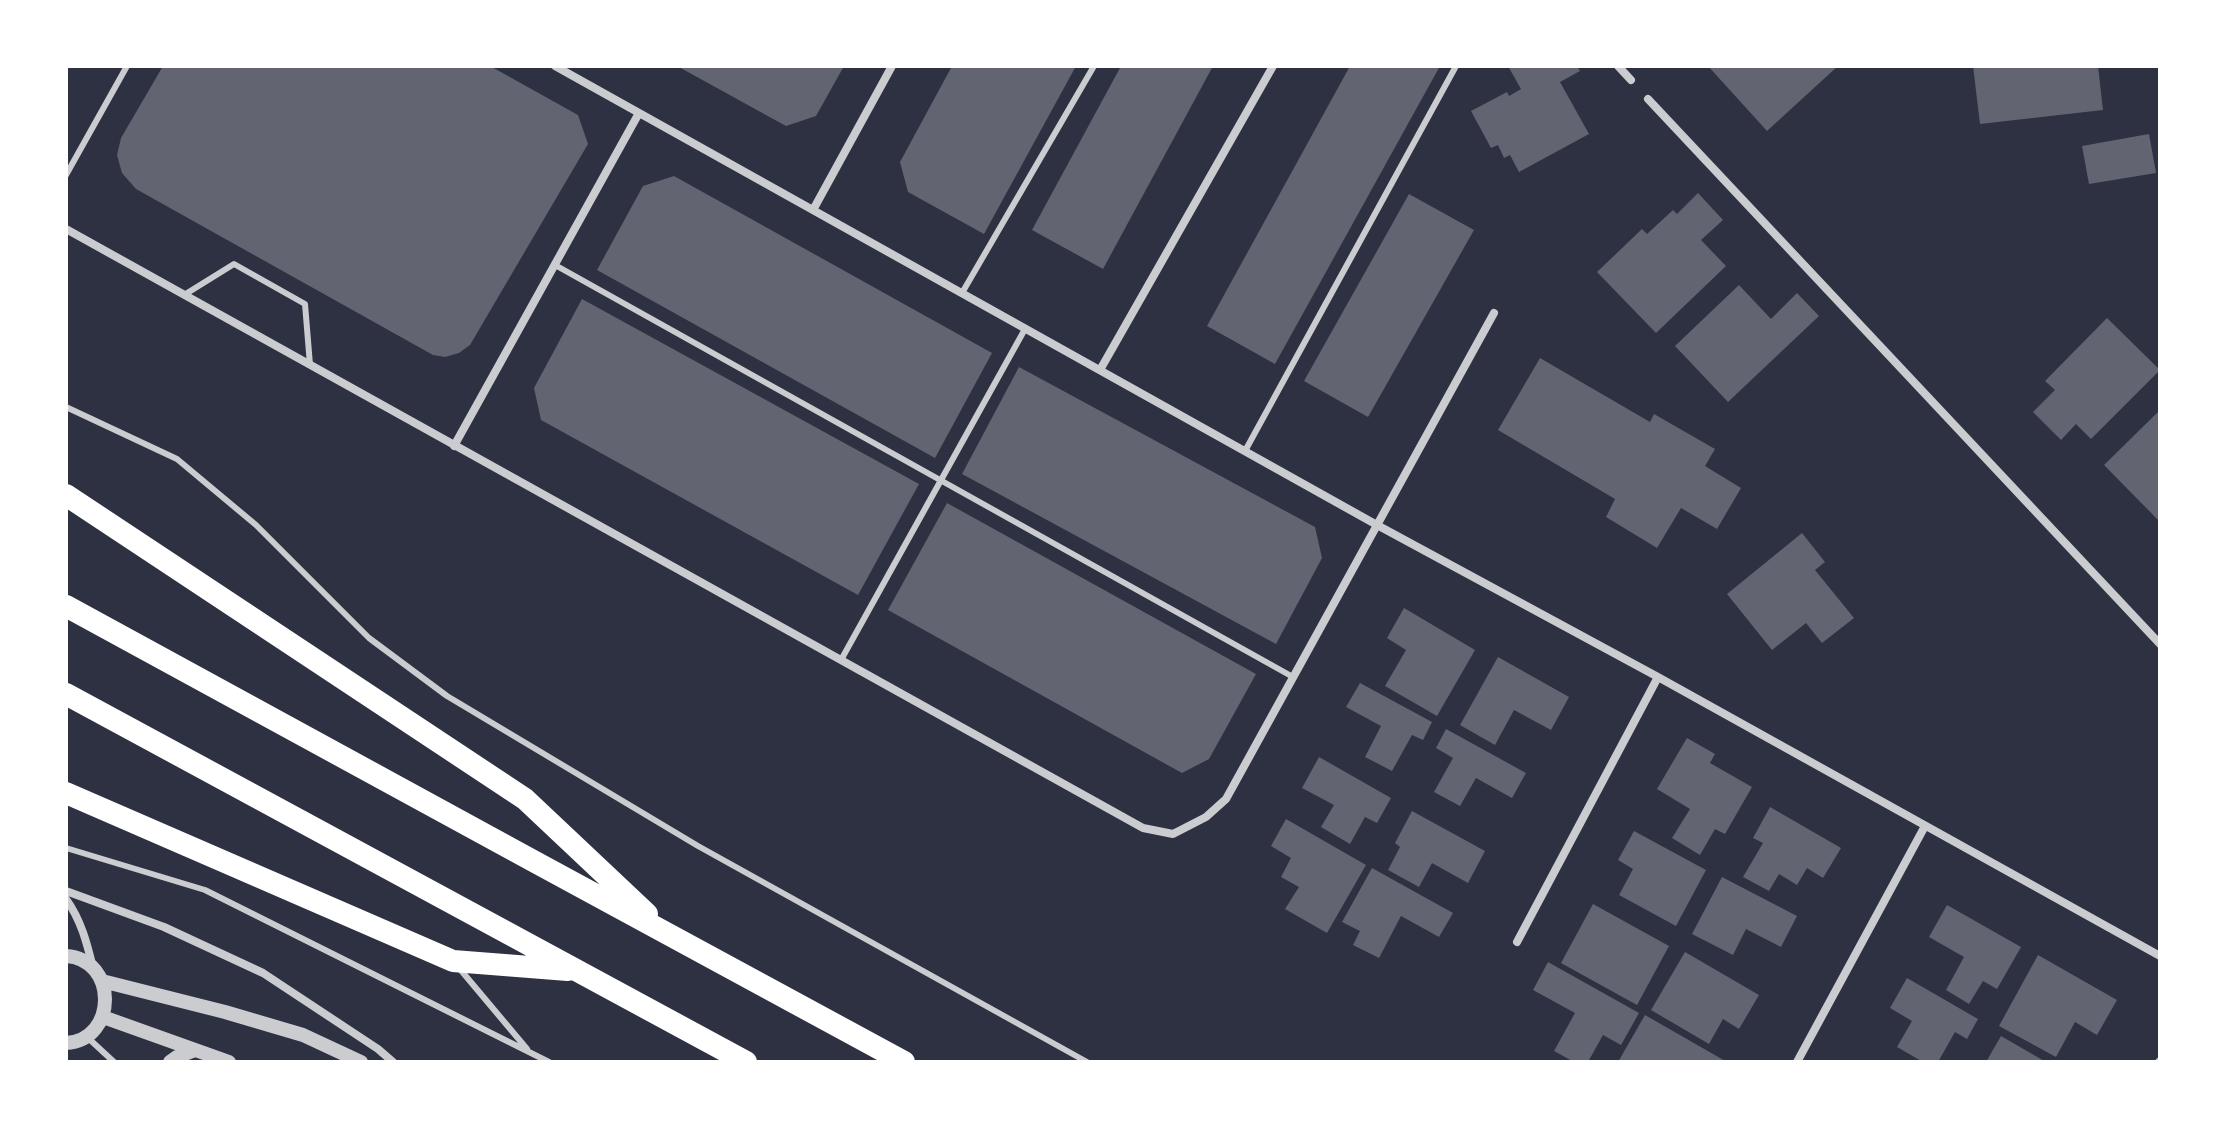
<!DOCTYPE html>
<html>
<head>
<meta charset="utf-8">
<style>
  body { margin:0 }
  #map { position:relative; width:2226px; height:1128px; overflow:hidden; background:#2d3142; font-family:"Alegreya Sans",sans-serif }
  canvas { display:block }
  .frame { position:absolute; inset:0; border:68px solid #fff; pointer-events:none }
</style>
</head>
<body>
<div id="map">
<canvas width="2226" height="1128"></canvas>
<div class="frame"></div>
</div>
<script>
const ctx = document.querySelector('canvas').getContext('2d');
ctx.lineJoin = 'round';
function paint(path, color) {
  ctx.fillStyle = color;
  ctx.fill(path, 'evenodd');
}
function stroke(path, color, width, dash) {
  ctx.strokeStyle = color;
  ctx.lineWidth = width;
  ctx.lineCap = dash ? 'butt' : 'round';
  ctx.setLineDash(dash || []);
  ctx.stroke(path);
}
const building = new Path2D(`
  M163,66H490L578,115L588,144L470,345L459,353L445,357L433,355L136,189L122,173L117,155L121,138Z
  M677,66H844L816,116L786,126Z
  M952,66H1076L984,234L908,192L900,162Z
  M1121,66H1213L1103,269L1032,230Z
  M1350,66H1440L1275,364L1207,326Z
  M1508,66H1577L1580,71L1560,82L1589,134L1519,172L1510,155L1504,158L1498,145L1491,148L1471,111L1507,92L1509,96L1521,89Z
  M1708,66H1838L1767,131Z
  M1973,66H2098L2103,110L1980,124Z
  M2149,134L2156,173L2089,184L2082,146Z
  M674,176L992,353L935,458L597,270L643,186Z
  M1698,193L1723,220L1701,240L1726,266L1656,333L1597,272L1642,229L1647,234L1673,210L1677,214Z
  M1409,194L1474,230L1368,417L1304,381Z
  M1739,285L1771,319L1797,293L1819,316L1728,402L1675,346Z
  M582,299L919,484L858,595L541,420L534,388Z
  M2107,318L2160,370L2091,439L2076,424L2061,440L2033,412L2055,390L2045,381Z
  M1540,358L1650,422L1654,414L1715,449L1705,466L1741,488L1717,529L1681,508L1657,548L1606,517L1615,499L1498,430Z
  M1019,367L1315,527L1322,558L1276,644L962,474Z
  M2160,410V522L2104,465Z
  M947,503L1256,674L1209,759L1182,773L888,610Z
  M1802,533L1825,562L1815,570L1854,618L1822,643L1806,623L1772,650L1727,594Z
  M1404,608L1475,650L1437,716L1385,686L1406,650L1387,638Z
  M1498,657L1569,697L1551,730L1514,710L1495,745L1460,725Z
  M1360,683L1432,722L1423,740L1412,735L1392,771L1365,757L1381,726L1346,707Z
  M1446,729L1526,773L1512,798L1476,778L1460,806L1434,792L1453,758L1436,748Z
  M1687,738L1715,754L1710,763L1752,787L1725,834L1715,829L1700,855L1672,838L1690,809L1657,789Z
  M1319,757L1391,798L1377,823L1365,817L1350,844L1321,827L1334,805L1302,788Z
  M1770,807L1841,848L1823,878L1807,868L1797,885L1779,874L1769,891L1743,877L1763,843L1753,838Z
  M1412,811L1485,851L1468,883L1432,863L1419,887L1388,870L1400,847L1395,843Z
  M1286,819L1366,865L1327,933L1285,909L1299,887L1281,877L1291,858L1271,846Z
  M1634,831L1706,870L1676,926L1619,895L1633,869L1618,860Z
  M1372,868L1453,913L1439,937L1401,916L1379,958L1353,945L1360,931L1342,922Z
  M1722,877L1797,916L1781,947L1746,929L1733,955L1692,934Z
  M1593,904L1669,946L1637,1005L1561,963Z
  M1947,905L2021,947L1997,989L1983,981L1969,1004L1946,990L1964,957L1929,937Z
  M1685,952L1759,995L1739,1029L1723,1019L1709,1044L1651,1010Z
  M2038,955L2117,1000L2097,1035L2075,1022L2056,1057L1999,1026Z
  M1548,962L1639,1013L1621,1045L1603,1035L1588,1062H1574L1554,1051L1575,1013L1533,990Z
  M1907,978L1978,1019L1967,1039L1955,1032L1938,1062H1923L1897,1047L1912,1021L1890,1008Z
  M1645,1015L1727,1062H1618Z
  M2001,1036L2046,1062H1986Z`);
const service = new Path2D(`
  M66,175L127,66
  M555,265L1293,677
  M962,293L1094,66
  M184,295L234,264L305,304L310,365
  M66,407L177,459L256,525L369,638L447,696L698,846L1087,1062
  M1245,451L1456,66
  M841,660L1025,329
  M66,848L205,890L549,1062
  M459,968L527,1049
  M87,1037L114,1062`);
const minor = new Path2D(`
  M555,66L1377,525L1658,677L2160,956
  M1618,66L1631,80
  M1648,99L2160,644
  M813,210L892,66
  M66,229L1143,828L1173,834L1206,817L1226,799L1494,313
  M1100,370L1273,66
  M454,446L639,113
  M66,891L164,927L263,973L378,1049L393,1062
  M66,899C81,920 87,943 93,968
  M1517,942L1658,677
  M1797,1062L1925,826
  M2159,1062L2160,1061`);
const tertiary = new Path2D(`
  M66,956C118,959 118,1040 66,1043
  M102,981L225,1012L303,1035L361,1062
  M103,1017L229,1062
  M170,1062L177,1057L195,1050`);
const trunk = new Path2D(`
  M66,495L525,799L647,914
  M66,606C345,757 624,912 904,1062
  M66,694L746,1062
  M66,793L453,961L568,970`);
paint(building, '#626471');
stroke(service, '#caccd0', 6);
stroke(minor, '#caccd0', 8);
stroke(tertiary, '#caccd0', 14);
stroke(trunk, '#fff', 22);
</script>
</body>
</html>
